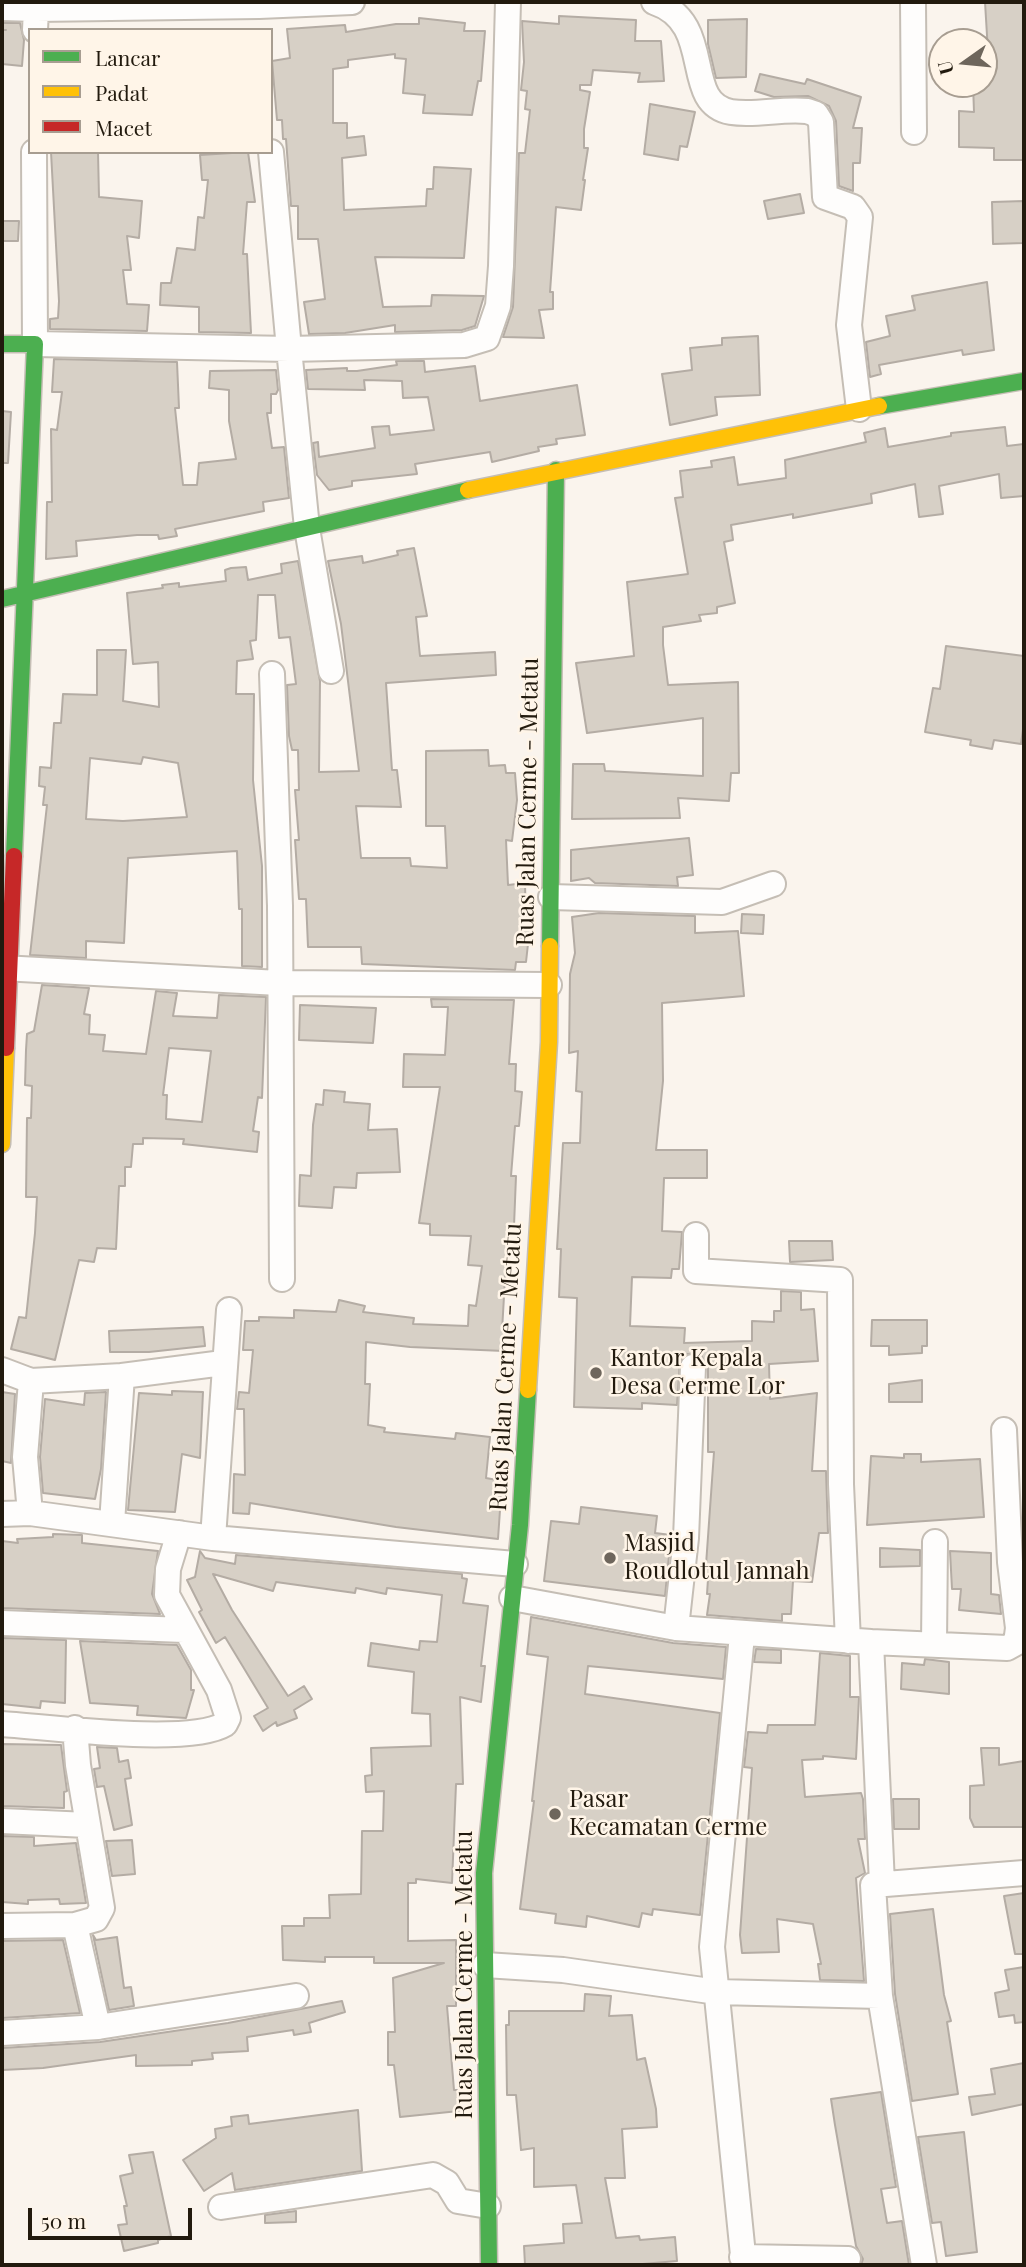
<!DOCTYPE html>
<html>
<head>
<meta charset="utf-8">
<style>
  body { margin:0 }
  #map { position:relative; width:1026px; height:2267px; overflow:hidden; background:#faf4ed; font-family:"Playfair Display",serif }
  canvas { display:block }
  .frame { position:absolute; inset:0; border:4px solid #221a0e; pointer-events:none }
  .legend { position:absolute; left:28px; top:28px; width:245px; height:126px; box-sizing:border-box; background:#fff5e8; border:2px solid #a79d91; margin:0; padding:9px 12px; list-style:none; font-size:21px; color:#221a0e }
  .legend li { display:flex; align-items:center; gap:14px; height:35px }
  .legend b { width:35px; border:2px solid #a79d91 }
  .north { position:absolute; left:928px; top:28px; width:70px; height:70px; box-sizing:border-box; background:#fff5e8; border:2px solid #a79d91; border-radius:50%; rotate:255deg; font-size:19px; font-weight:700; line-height:28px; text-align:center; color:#221a0e }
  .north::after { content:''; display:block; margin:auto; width:24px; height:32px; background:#6e665c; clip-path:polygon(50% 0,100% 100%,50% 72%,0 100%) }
  .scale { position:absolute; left:28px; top:2208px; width:164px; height:32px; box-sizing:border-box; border:4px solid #221a0e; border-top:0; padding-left:9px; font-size:21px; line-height:24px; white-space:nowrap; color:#221a0e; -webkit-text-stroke:5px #fff5e8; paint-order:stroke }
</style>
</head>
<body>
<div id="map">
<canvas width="1026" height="2267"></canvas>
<div class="frame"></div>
<ul class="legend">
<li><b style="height:9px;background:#4caf50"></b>Lancar</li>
<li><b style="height:9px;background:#ffc107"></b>Padat</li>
<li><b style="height:9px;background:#c62828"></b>Macet</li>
</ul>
<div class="north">U</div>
<div class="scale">50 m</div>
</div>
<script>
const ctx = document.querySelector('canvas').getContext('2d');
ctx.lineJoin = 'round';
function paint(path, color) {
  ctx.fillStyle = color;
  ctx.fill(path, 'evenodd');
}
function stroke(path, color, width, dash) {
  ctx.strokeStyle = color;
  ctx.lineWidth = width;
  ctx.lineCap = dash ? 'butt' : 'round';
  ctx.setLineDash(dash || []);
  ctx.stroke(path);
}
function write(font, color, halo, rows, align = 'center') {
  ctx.font = font + ' "Playfair Display",serif';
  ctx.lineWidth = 5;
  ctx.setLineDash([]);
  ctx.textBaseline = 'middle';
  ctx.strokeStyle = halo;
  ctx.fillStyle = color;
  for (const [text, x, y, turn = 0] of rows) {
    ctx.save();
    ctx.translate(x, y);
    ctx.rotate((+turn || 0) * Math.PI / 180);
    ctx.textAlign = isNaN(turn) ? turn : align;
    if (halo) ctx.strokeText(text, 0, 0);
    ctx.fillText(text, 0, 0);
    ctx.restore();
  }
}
const building = new Path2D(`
  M985,2H1024V160H994V148L959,147V111L974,112L973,84H984V53L988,52Z
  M559,16L636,20L635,41H661L664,81L638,82L640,73L593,70L591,85H580V90L590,92L584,129V148H588L583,180H585L581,210L556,207L550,292H553V309L539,310L544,338L503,337L513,307L519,153H525L530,110L525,109L527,91L521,90L524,62L522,21L559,24Z
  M419,18L465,23L464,31H485L481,81H478L472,115L423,113L425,95L403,93L406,59L395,58V54L348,60V67L333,69V123H347V138L364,136L366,155L342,158L344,210L426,206L427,189H433L434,167L471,169L464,258L375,257L383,307L431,306L432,295L484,296L475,326L462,330L395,332V325L345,333L309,334L304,302L325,299L318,239H298V206H291L286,139H283L282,120H277L272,61L290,58L287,29L345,25L346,32L396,24H419Z
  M747,19L746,77L716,78L708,44V20Z
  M2,23H20L24,40L22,66L2,64L3,30H6H2Z
  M760,74L805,84L807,79L861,97L853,128H862L860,163H853V191L839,186L836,121L829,106L808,96L774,97L755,91Z
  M650,104L695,112L687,147L680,146L678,160L644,154Z
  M51,152H98L99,197L142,201L139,238L127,236L131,270H123L127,304L149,305L147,331L50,329V319L58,318L59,301Z
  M248,152L255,202H247L243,254H247L251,333L199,332V307L160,305L161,283H171L177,248L195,250L198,217L204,218L208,180H202L200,155Z
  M800,194L804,213L768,219L764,201Z
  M1024,201V243L993,244L992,202Z
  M2,221H19L18,241H2Z
  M987,282L994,350L963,355L962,350L879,365L881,374L870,377L866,342L890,336L886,316L915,310L912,296Z
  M758,336L760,395L715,397L717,415L670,425L662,374L692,370L690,348L722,345V338Z
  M54,359L177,362L179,408H175L183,485H197L199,463L236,459L229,421V390L209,388L210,371L276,370L278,390L276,394H271V413H267L272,448L284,447L289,498L263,502L264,511L175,529L177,536L159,539L158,535H137L76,541L77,556L46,559L47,502H52L51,429L57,430L62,392H52Z
  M396,361H424L425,372L475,366L480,401L577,385L585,435L556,439L557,444L538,447L539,451L492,462L490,452L415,464L417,474L352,481V486L329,490L317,475L313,443L318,442L319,457L375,448L372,427L389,426L390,435L434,430L428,397L403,398L402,381L364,380L365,390L308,389L306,370L347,368V371H357L397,365Z
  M2,411L11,412L8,463H2Z
  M1005,427L1007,446L1024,444V496L1001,498L999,474L939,486L943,514L919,517L915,484L871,494L872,503L793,518V514L731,525L733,540L724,542L735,603L717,607V613L699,615L701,621L663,627V645L668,685L738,682L739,773H731L729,801L678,798L680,818L572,819L573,764H604L605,771L703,776V718L587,733L576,663L634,656L627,582L688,574L675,498L683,497L680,471L712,467L711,461L734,457L738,485L786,478L785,460L866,442L864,433L885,428L888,447L951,436V433Z
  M414,548L427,616L416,617L420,656L495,652L496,675L386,683L392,770H397L401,807L356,806L361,858H410L411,866L447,868L445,826H426V751L488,750L489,766L505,765L506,773H515L517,800L512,841L506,840L508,885L525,883L526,926H530L526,962H516L515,970L362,964L361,947H308L306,899H299L295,840H299L295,790H299L298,750H292L289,736L287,685L296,684L290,637L279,638L275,595H258L256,640L250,641L253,659L237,661L236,694H254L253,780L262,866V967L242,966V909H239L237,851L128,858L124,943L86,941V958L30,955L47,805H43L45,787L39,786L40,767L51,768L54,723H61L63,694L97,695V650H126L123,701L159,707L158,662L133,664L127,593L163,588L162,585L179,583V587L226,581L225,570L231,568L246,567L248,580L282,573L281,564L298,561L320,681L319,772L359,771L341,624L328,561L362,556L363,563L398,555L397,551ZM143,757L178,763L187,817L123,821L86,819L90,758L141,764Z
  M946,646L1024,656V722L1021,744L994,740L992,749L970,745L971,740L925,732L933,688L940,689Z
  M689,838L693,875L677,877L678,886L595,883L589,878L571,881V850Z
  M599,913L695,916V933L738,931L744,996L662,1003L663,1081L656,1150H707V1178H664L662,1231L682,1232L679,1269H672L671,1278L632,1277L630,1326L685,1328L684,1343L752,1341V1321L774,1322V1311H781V1291L801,1292V1310L814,1309L818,1361L769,1364L770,1399L817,1393L812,1471H826L828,1533H819L812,1582L793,1581L791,1614H782V1621L707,1615L710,1594H707L708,1579H705L714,1452H708V1368L701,1355L687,1354L680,1360L677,1405L642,1403V1409L574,1407L577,1298L559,1297L561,1249H557L563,1143H580L582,1092L576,1091L578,1051L569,1053L570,974L575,953L572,917Z
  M742,914L764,915L763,934L741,933Z
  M42,985L89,988L84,1014L90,1015L89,1034L105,1035L103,1051L146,1054L156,991L177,993L173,1016L217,1018L219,995L266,997L262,1098L258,1097L253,1131L259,1132L257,1152L183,1144L184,1139L143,1138V1144H133L131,1167H125V1186H119L116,1249L97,1248L94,1262L79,1260L55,1360L11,1349L19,1317L26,1318L35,1233L37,1197H26L27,1118H31L32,1086L25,1085L26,1050L27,1034L34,1031ZM169,1048L211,1051L202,1122L166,1119L167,1095H163Z
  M431,999L514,1000L509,1064H516L515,1091L522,1092L519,1126H515L511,1176H516L514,1226H510L505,1279L502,1331L507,1332L504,1351L410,1347L366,1342L365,1384H370L368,1425L385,1428L384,1432L455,1439L456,1433L490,1437L486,1478L502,1481L498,1539L396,1527L250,1503L249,1514L233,1513L234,1474L245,1475L244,1409H237L239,1392L249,1393L253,1350H243L245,1321H259V1317L294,1318V1310L336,1312L339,1300L365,1306L363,1312L414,1318L413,1324L468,1326L469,1305L476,1306L482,1266L468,1265L471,1236L430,1235V1224L419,1223L440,1087H403L404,1054L445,1055L448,1007H432Z
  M300,1005L376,1008L373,1043L299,1040Z
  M324,1090L345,1092L344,1102L370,1104L368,1130L397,1129L400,1172L357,1173L356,1188L334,1187L332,1208L299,1206L300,1175L311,1176L313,1125L316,1104L323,1105Z
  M789,1241H832L833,1260L790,1262Z
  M872,1320H927V1346H922V1353L889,1355V1346H871Z
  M203,1327L205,1346L149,1352H110L109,1331Z
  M922,1380V1402H889V1384Z
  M172,1391L203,1392L200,1458L182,1454L175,1512L128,1510L139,1393L172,1395Z
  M2,1392L15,1394L11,1463L2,1461Z
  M106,1392L101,1469L95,1499L43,1493L40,1457L45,1399L84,1405L85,1393Z
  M904,1454H921V1462L980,1459L984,1517L867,1525L871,1456L904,1458Z
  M581,1507L657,1516L655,1533L671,1535L665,1596L544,1581L551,1521L579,1524Z
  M53,1534L82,1535V1543L158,1551L152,1594L160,1614L2,1608V1541L18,1543L17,1539L53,1537Z
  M880,1548L920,1550V1566L880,1567Z
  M200,1551L205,1558L235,1564L236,1555L462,1574V1578L467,1579L463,1603L488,1606L481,1666H485L481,1702L460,1697L463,1784H456L452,1883L416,1879V1883H408V1941L456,1940V2006H447L454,2090H457L459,2111L400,2117L394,2065H388V2032H395L393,1978L444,1963H374V1957H325V1962L283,1960L282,1926H304V1918H330L329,1895L361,1894L362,1831H383L384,1791L366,1792L365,1776L372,1775L371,1748L431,1746L430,1714L412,1713L414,1672L368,1666L371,1643L419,1650L420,1641L437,1642L442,1595L387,1588L386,1594L356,1588L355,1593L276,1582L273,1591L213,1574L232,1610L288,1696L304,1686L312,1699L294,1710L297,1718L277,1726L276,1722L263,1731L254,1716L268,1708L225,1637L216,1643L199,1612L202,1610L187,1580L195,1577Z
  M950,1551L991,1553V1594L999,1595L1001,1614L959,1610L961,1589H952Z
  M531,1617L673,1643L726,1647L723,1679L588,1666L585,1694L720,1713L700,1915L653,1909L652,1915L642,1913L639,1927L587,1916L586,1927L555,1923L556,1914L520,1909L534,1801H532L548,1657L527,1654Z
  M2,1638L66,1640L65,1703L41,1701L40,1708L2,1704Z
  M80,1641L177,1645L191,1670V1690H194L186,1718L137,1715L138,1706L90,1703Z
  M756,1649L781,1650V1663L754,1662Z
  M820,1653L850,1656V1697H859L856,1759L823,1756V1759L802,1760L805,1797L861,1793L863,1799L865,1839H858L865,1873L856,1878L864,1981L820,1980L818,1964H821L813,1924L777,1919L779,1952L742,1953L740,1935L752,1768L744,1767L748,1732L767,1733L768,1725H815Z
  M925,1659L949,1662V1694L901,1689L902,1663L924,1665Z
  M2,1744L61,1745L67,1791L64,1792V1808L2,1806Z
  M97,1747L117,1748L119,1762L128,1760L131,1778L125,1779L132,1825L114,1830L104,1786L97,1787L94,1769L100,1768Z
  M981,1748H999V1765L1024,1761V1827H974L970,1818V1786L984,1785Z
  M893,1799H919V1829H894Z
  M2,1836L34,1837V1846L76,1843L86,1903L60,1904L59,1899L28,1900V1904L2,1902Z
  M132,1840L135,1874L112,1876L106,1841Z
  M1024,1893V1954H1015L1004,1896Z
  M933,1909L944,1995L951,2021L947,2022L958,2094L912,2101L895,1994L890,1914Z
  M93,1935L96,1940L117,1937L124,1988L131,1987L134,2006L109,2010Z
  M63,1940L80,2013L2,2018V1941Z
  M1024,1967V2022L1015,2023L1014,2015L999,2017L995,1993L1009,1990L1005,1970Z
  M585,1994L611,1996L609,2016L632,2015L637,2060L645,2058L656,2109L657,2127L622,2129L625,2178H605L616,2238L639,2236L640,2240L675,2237L677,2261L631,2265H525L524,2246L564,2243L563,2224L582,2223L576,2185L534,2187V2148L521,2150L516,2095H507L506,2025H509V2011H584Z
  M342,2001L345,2012L309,2023L311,2032L294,2035L293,2030L247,2037L248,2051L212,2053L213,2059L192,2061V2065L136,2066V2055L43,2068L2,2070V2048L100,2042L228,2023Z
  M1024,2063V2104L972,2115L969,2097L995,2094L991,2069Z
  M881,2092L896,2187L881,2189L887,2223L902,2221L909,2265H861L863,2259L856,2246L835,2125L831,2099Z
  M358,2110L362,2171L235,2190L232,2173L204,2191L183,2160L216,2138L215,2129L232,2126L231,2117L248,2115L249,2124Z
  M964,2132L977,2252L946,2256L941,2222L932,2223L918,2137Z
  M153,2152L171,2236L158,2240V2243L124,2251L118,2225L127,2224L124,2206H127L120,2176L133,2173L129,2155Z
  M296,2211V2222L265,2223V2215Z`);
const street = new Path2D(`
  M654,2C717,23 680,103 731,112C756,116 782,108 807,111L816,114L821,122L825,197L853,207L860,217L849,325L859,409
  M913,2L914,132
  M2,8L36,9L35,2
  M35,30L36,9L259,6L352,2
  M34,152L35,344L289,349L307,528L331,671
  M271,152L289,349L464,345L487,338L498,306L501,266L508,2
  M272,674L280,906L282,1279
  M551,897L722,902L773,884
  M2,968L279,983L549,985
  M696,1235V1271L840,1280L841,1484L848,1641
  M2,1370L31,1381L25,1457L30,1513
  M122,1376L223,1363
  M31,1381L122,1376L112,1523
  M2,1514L30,1513L213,1538L515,1564
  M213,1538L229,1310
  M512,1598L676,1628L871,1642L882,1884
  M2,1623L184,1630
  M676,1628L686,1538L693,1367
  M742,1635L712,1947L744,2265
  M871,1642L1007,1648L1016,1643L1018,1628L1010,1562L1004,1430
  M934,1644L935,1542
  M2,1724C49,1727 189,1746 225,1724L228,1718L219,1690L167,1595L168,1569L179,1533
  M75,1728L78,1765L102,1908L96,1919L75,1925L98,2027L296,1996
  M2,1821L87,1825
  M2,1926L75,1925
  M485,1965L563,1970L717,1992L880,1996
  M2,2033L98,2027
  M221,2207L433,2175L447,2183L458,2201L488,2206
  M742,2257L848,2259
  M924,2265L880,1996L873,1885L1024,1873`);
const fast = new Path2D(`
  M2,344H35L14,856
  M879,406L1024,381
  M2,599L468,490
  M550,946L556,470
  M489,2265L484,1873L520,1525L528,1390`);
const slow = new Path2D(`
  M468,490L879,406
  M2,1144L6,1048
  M528,1390L549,1042L550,946`);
const jam = new Path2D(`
  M6,1048L14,856`);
const markers = [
  [596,1373,7,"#6e665c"],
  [610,1558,7,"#6e665c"],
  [555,1814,7,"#6e665c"]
];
const streetNames = [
  ["Ruas Jalan Cerme - Metatu",528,802,-89],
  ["Ruas Jalan Cerme - Metatu",506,1367,-87],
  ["Ruas Jalan Cerme - Metatu",465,1975,-90]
];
const poiNames = [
  ["Kantor Kepala",610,1359],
  ["Desa Cerme Lor",610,1387],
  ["Masjid",624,1544],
  ["Roudlotul Jannah",624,1572],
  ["Pasar",569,1800],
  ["Kecamatan Cerme",569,1828]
];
paint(building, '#d7d0c6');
stroke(building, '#b4aca4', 2);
stroke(street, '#c5beb5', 28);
stroke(fast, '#c5beb5', 19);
stroke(slow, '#c5beb5', 19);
stroke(jam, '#c5beb5', 19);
stroke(street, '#fefdfc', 24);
stroke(fast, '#4caf50', 16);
stroke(slow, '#ffc107', 16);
stroke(jam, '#c62828', 16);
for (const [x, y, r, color] of markers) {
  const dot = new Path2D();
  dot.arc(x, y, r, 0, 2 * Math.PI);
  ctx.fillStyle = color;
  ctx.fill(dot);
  stroke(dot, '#fff5e8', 2.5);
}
write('24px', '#221a0e', '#fff5e8', streetNames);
write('24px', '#221a0e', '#fff5e8', poiNames, 'left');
</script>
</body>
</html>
